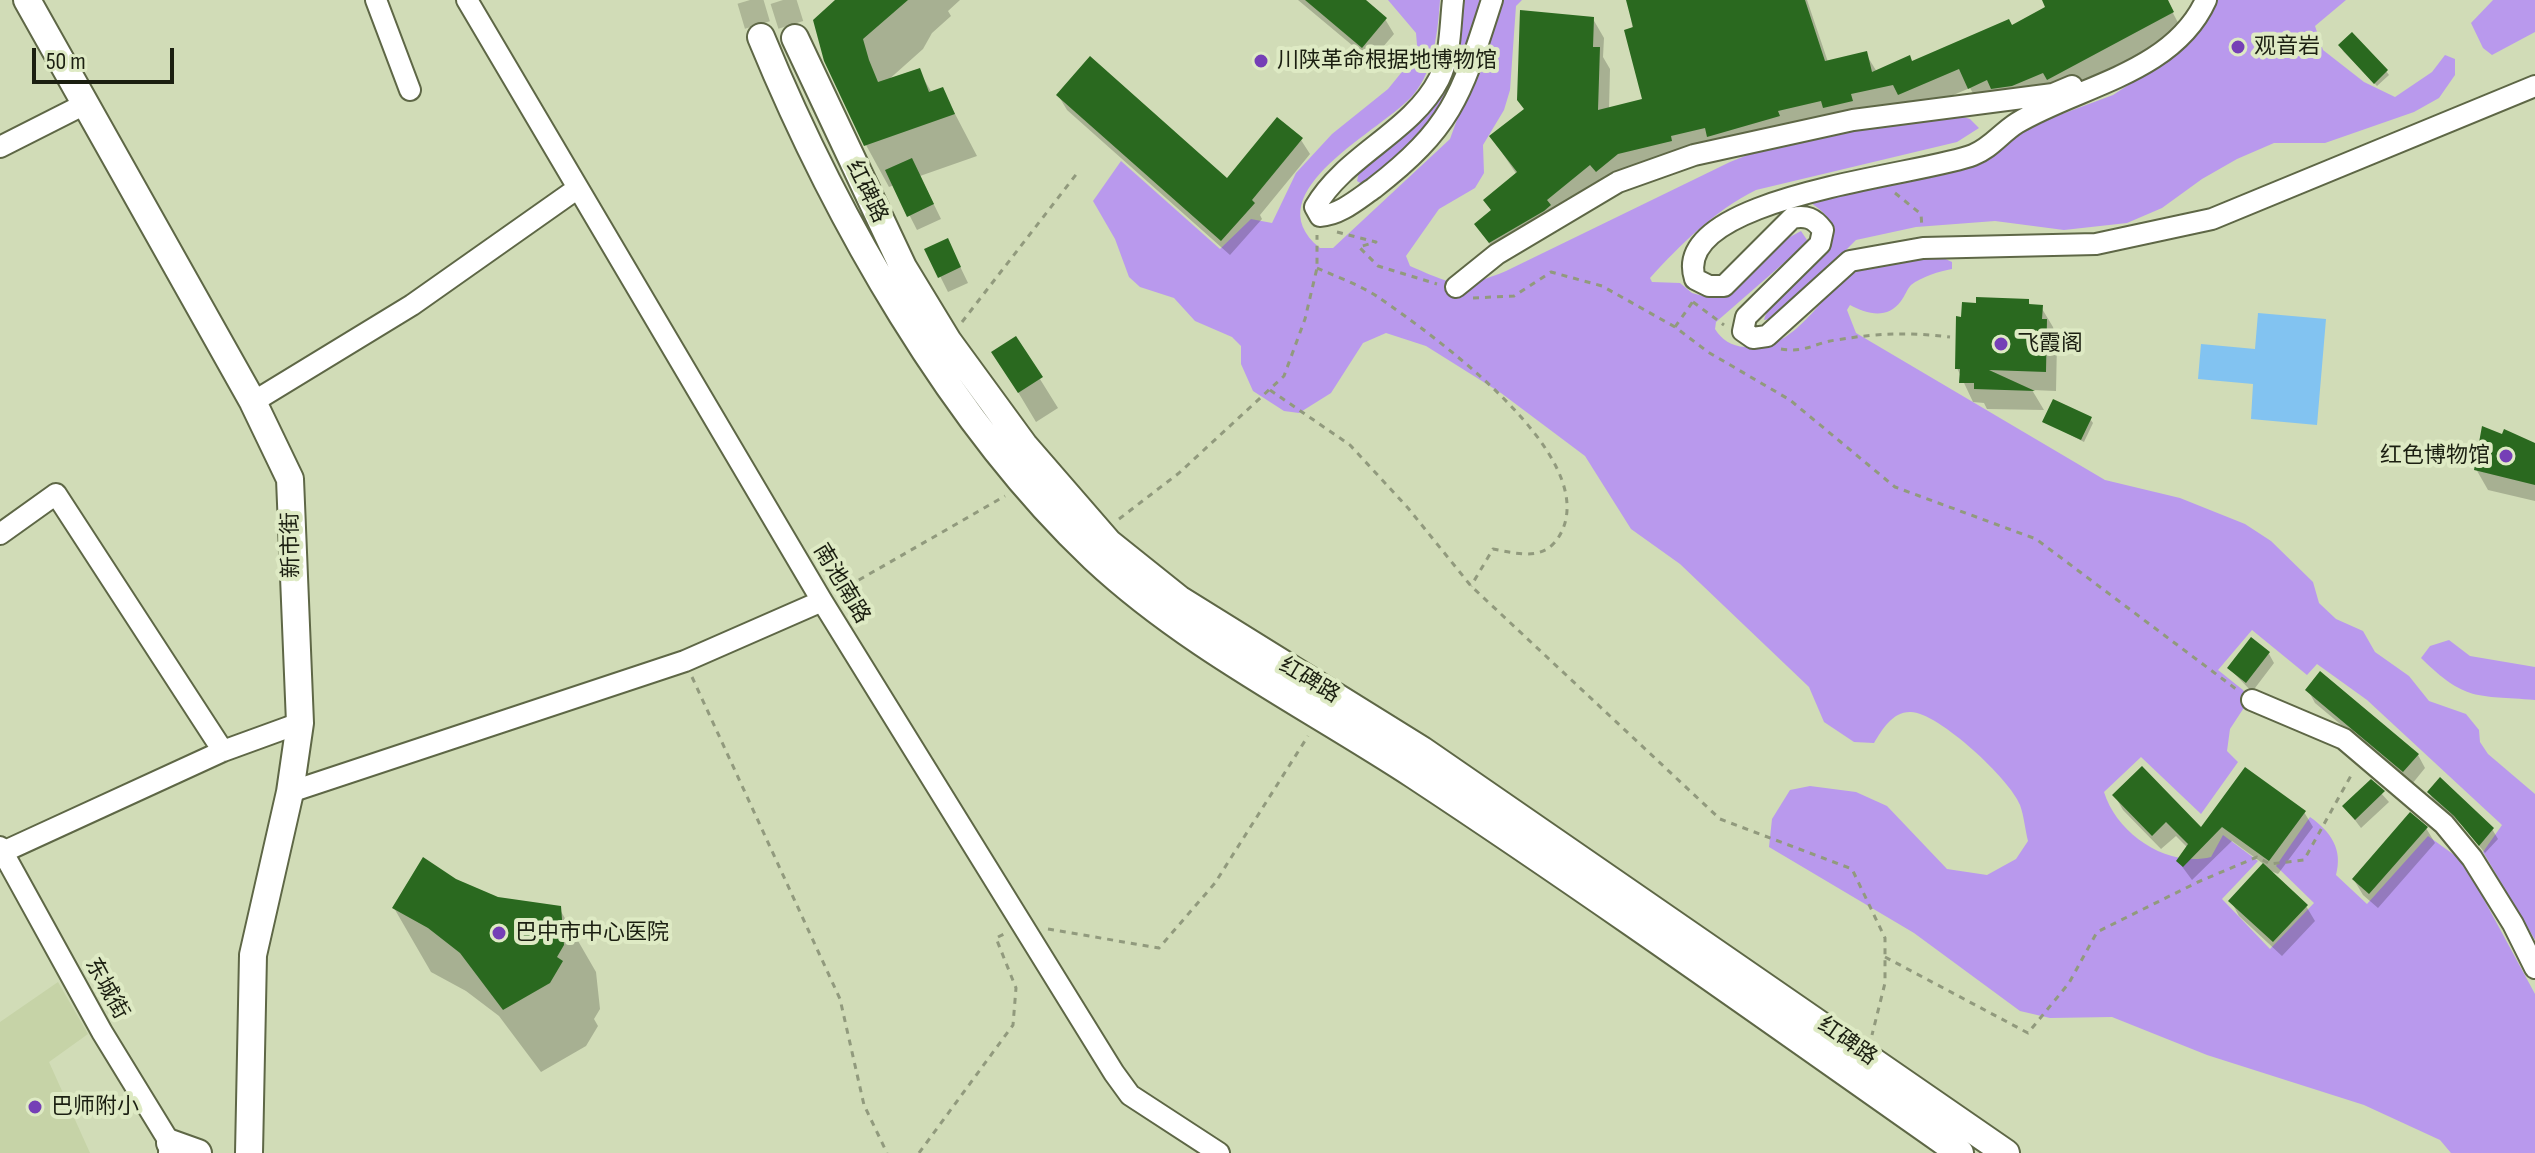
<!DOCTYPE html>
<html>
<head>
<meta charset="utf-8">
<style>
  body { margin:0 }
  #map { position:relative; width:2535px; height:1153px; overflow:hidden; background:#d1dcb7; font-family:"Sofia Sans Condensed",sans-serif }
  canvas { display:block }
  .scale { position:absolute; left:32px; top:48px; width:142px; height:36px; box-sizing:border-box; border:4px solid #1b1f11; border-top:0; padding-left:10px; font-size:24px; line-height:28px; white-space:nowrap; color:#1b1f11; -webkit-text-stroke:6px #deeac4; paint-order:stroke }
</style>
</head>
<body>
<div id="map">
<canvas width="2535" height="1153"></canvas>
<div class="scale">50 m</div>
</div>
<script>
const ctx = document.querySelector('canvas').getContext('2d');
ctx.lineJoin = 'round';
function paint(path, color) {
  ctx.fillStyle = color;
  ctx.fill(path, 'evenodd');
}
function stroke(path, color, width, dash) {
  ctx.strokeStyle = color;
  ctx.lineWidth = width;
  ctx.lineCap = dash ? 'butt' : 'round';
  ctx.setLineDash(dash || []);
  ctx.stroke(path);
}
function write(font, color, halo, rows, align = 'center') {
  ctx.font = font + ' "Sofia Sans Condensed","Noto Sans SC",sans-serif';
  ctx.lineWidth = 8;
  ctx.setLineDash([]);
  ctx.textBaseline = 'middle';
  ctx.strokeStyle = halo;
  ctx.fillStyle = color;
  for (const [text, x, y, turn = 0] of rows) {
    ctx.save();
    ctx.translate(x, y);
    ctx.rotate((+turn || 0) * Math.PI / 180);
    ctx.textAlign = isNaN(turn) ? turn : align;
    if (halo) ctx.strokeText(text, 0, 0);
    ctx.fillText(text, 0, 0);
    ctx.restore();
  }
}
const built = new Path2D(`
  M58,982L88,1034L49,1062L90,1153H0V1022Z`);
const green = new Path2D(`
  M1388,0H1440C1438,30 1434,70 1414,94C1384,130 1251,192 1320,248H1333L1450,139L1500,0H1522L1516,6L1510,90L1504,110L1483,145L1484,173L1475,188L1439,209L1406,256L1410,266C1454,285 1460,290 1506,271L1730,162L1770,146L1953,114L1970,119L1979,128L1957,142L1756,190C1715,210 1680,245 1650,278L1652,282L1680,283L1692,293L1710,298L1728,297L1788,238L1801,231L1807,240L1801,248L1716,322L1715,329C1722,340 1731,346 1745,347C1795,352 1815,300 1852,274C1867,264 1887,263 1905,259C1921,256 1937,254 1952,262V269C1940,271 1921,277 1911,285C1907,289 1905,296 1901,301C1887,320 1867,314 1850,305L1847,310L1856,333L2105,480L2180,498L2245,524L2271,541L2313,582L2319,603L2336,619L2363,631L2375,652L2409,676L2429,701L2466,714L2479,730L2480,742L2488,754L2535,794V940L2483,852L2502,825L2367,700L2317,664L2307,675L2252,630L2218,670L2243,690L2249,700L2230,729L2227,751L2238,762L2201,814L2141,757L2104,792C2117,834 2167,868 2211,857L2223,835L2258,861L2222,899L2270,949L2314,903L2276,866L2310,817C2331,832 2343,849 2336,875L2367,904L2428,836L2457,857L2474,881L2535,994V1153H2451L2440,1140L2364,1105L2207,1055L2112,1017L2050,1018L2020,1011L1914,933L1769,847L1772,819L1790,790L1810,786L1856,792L1887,806L1947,869L1987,875L2016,859L2028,841C2025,829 2024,816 2020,805C2011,780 1937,711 1910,712C1892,712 1882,730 1874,743L1854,742L1824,722L1809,687L1680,564L1631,529L1585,456L1501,393L1426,346L1386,333L1363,343L1331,393L1299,413L1284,411L1253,391L1241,364V346L1232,337L1195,321L1174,298L1140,287L1129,277L1115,239L1093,201L1121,161L1220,249L1251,219L1272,223L1296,173L1332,134L1388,89L1410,62L1417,45L1416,33Z
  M1463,0H1485L1457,91L1401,155L1362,184L1357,181L1359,172L1454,58Z
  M2218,0H2346L2315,26L2323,50L2364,82L2395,97L2432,72L2445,55L2455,59V75L2439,98L2414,112L2325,143H2274L2237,159L2202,179L2162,208L2127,223L2064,230L1995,221L1916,227L1856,240L1778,318L1764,320C1775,281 1876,245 1811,203L1980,163L2019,130L2113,95L2173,56L2196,32Z
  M2493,0H2535V32L2492,55L2483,48L2471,23Z
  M2449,640L2470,656L2535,667V700C2476,695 2466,702 2421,658L2430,646Z`);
const water = new Path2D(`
  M2258,313L2326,319L2317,425L2251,419L2253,384L2198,379L2201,344L2255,349Z`);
const shadow = new Path2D(`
  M838,0H960L948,11L951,16L932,33L923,49L886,82L919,71L932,93L942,89L977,156L920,176L941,219L917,230L894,185L889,187L866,145Z
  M1298,0H1363L1385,19L1394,34L1371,61Z
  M1628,0H1807L1828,62L1866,54L1877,72L1912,63L2012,27L2048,7L2044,0H2166L2183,32L2059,98L1981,107L1970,88L1910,113L1832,120L1608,190L1502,262L1476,224L1492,212L1485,200L1517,175L1491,136L1526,110L1593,19L1604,38L1603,57L1610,69L1609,109L1644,101Z
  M2342,50L2386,71L2389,75L2377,86Z
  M1058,95L1228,181L1301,140L1310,154L1260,215L1262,219L1230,255L1067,110Z
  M927,250L955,256L968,283L948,292Z
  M2028,301L2031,307H2041L2053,327L2057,342L2056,391L2032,390L2044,410L1987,409L1984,403L1973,402L1957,368Z
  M1015,339L1058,408L1036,422L994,352Z
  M2090,419L2093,423L2084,442L2045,422Z
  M2535,445V501L2488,490L2476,469Z
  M2269,654L2274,663L2252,692L2229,668Z
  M2308,690L2418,755L2425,768L2412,784L2315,703Z
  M2440,780L2492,829L2498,839L2485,853L2462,825L2435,802L2429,793Z
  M2371,782L2389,802L2361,828L2345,807Z
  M2115,796L2201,830L2304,812L2313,827L2278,874L2266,869L2306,906L2315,921L2282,956L2239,916L2231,901L2265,865L2232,841L2192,880L2178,861L2188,848L2176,836L2161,849L2123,810Z
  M2426,828L2435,843L2378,908L2363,895L2354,880Z
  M474,890L517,904L559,908L596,972L600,1009L594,1019L598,1026L586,1046L541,1072L499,1016L466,991L431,972L394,908Z`);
const building = new Path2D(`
  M835,0H908L863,39L869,60L878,82L920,68L929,92L943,87L955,114L864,146L824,61L813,20Z
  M1305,0H1366L1387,18L1362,48Z
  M1626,0H1805L1825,61L1867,51L1872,72L1910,55L1912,61L2009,19L2012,25L2045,7L2042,0H2168L2174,12L2047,80L2043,73L2012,86L1991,89L1987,80L1968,89L1959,69L1898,95L1893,85L1851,94L1853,101L1823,108L1821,101L1778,111L1780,116L1707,137L1705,128L1671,136L1672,141L1618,154L1596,172L1590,165L1547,200L1551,205L1544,211L1489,243L1474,224L1491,210L1483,200L1517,172L1489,136L1524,109L1517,100L1520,10L1594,17L1593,47H1600L1598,110L1642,99L1624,30L1633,27Z
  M2352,32L2388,70L2374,84L2338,45Z
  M1090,56L1227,178L1277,117L1303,138L1252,200L1255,203L1221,241L1056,95Z
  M912,158L934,204L907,217L885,170Z
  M948,238L961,267L938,278L924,249Z
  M1976,297L2029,299V304L2043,305L2042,319H2047L2046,372L1989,370L2035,391L1974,389V383H1959L1960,369H1955L1956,316L1961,317L1962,302L1976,303Z
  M1016,336L1043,377L1018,393L991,352Z
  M2053,399L2092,417L2081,440L2042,422Z
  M2482,426L2502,434L2504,429L2535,443V485L2474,470Z
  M2251,637L2270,652L2246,683L2227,668Z
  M2320,671L2419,754L2403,772L2305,690Z
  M2142,766L2201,827L2245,767L2306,811L2269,861L2222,827L2183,867L2176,861L2188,844L2166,822L2152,836L2112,795Z
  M2440,777L2494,828L2479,846L2454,816L2427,792Z
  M2371,779L2385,791L2355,820L2342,806Z
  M2410,812L2428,827L2369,894L2352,879Z
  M423,857L456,879L498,897L561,906L564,945L557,957L563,961L550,983L503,1010L460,953L428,928L392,908Z
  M2263,863L2308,905L2273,942L2228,901Z`);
const majorTunnel = new Path2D(`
  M750,0L761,37
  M783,0L795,38`);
const path = new Path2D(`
  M1895,193L1921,214L1922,228
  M1337,232L1376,242L1359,247L1378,266L1437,284
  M1317,268C1337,277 1360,285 1378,297C1433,335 1601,455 1561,533C1546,562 1520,554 1493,549L1471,586
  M1473,298L1514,296L1551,272L1602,286L1675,327L1708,352L1790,400L1895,487L2036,539L2236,689
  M1693,302L1724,325
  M962,322L1078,172
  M1675,327L1694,300
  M1781,349C1806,353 1814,343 1836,340C1879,333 1907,332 1950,337
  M1270,390L1350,445L1408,508L1471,586L1720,819L1852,869L1885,938V983L1872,1035
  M1119,519L1179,473L1284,376L1305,319L1317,268V235
  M838,592L1005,496
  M692,677L840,999L864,1105L887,1153
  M1048,929L1159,948L1215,883L1308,736
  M1885,957L2028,1033L2069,983L2097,932L2198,882L2257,857L2270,864L2304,860L2353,772
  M919,1153L1013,1025L1016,988L996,938L1006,933`);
const minor = new Path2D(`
  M376,0L410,90
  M467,0L822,601L1114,1073L1130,1095L1219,1153
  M1453,0C1450,26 1451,55 1439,79C1412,132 1345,155 1315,207L1320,216C1340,215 1358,199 1374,188C1454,126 1462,93 1492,0
  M2206,0C2173,73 2079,86 2017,123C2001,133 1991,148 1973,155C1924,175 1668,196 1695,279L1709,286H1724L1792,218C1806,215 1814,218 1823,230L1820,244L1746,317L1743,331L1753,338L1767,336L1850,261L1923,248L2096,244L2212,219L2535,86
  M0,147L85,104
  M1456,287L1497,254L1618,182L1694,155L1853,120L2053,94L2072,86
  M253,402L412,305L578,188
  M0,534L56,494L223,751
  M2252,700L2344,739L2444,824L2472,858L2513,924L2535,968
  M290,792L685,661L822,601
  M0,847L102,1032L170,1143L169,1153
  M3,852L223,751L300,723`);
const major = new Path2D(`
  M27,0L253,402L290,479L300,723L290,792L253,955L249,1153
  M761,37C835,217 952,424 1094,558C1188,646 1307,705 1414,775C1599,897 1779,1026 1960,1153
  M795,38L903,267L948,341L1024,445L1109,543L1179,599L1422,750L2006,1153
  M170,1143L198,1153`);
const markers = [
  [2238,47,8,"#753fb6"],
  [1261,61,8,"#753fb6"],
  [2001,344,8,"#753fb6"],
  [2506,456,8,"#753fb6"],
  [499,933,8,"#753fb6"],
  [35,1107,8,"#753fb6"]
];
const poiNames = [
  ["观音岩",2254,47],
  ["川陕革命根据地博物馆",1277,61],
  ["飞霞阁",2017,344],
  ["红色博物馆",2490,456,"right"],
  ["巴中市中心医院",515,933],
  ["巴师附小",51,1107]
];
const streetNames = [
  ["红碑路",866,192,64],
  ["新市街",292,545,-91],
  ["南池南路",841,584,59],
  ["红碑路",1309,681,31],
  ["东城街",106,989,61],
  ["红碑路",1847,1042,35]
];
paint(built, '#c6d3a7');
paint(green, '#b999ed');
paint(water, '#82c3f1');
paint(shadow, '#0003');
paint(building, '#2a691f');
stroke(majorTunnel, '#adb696', 26, [26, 13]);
stroke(minor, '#5e6746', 24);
stroke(major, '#5e6746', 30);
stroke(path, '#919a7d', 3, [6, 6]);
stroke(minor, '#fff', 20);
stroke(major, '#fff', 26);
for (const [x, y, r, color] of markers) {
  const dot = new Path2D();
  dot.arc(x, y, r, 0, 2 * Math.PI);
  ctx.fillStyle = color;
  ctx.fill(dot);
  stroke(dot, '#deeac4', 3);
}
write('22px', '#1b1f11', '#deeac4', poiNames, 'left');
write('22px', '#1b1f11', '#deeac4', streetNames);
</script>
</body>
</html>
